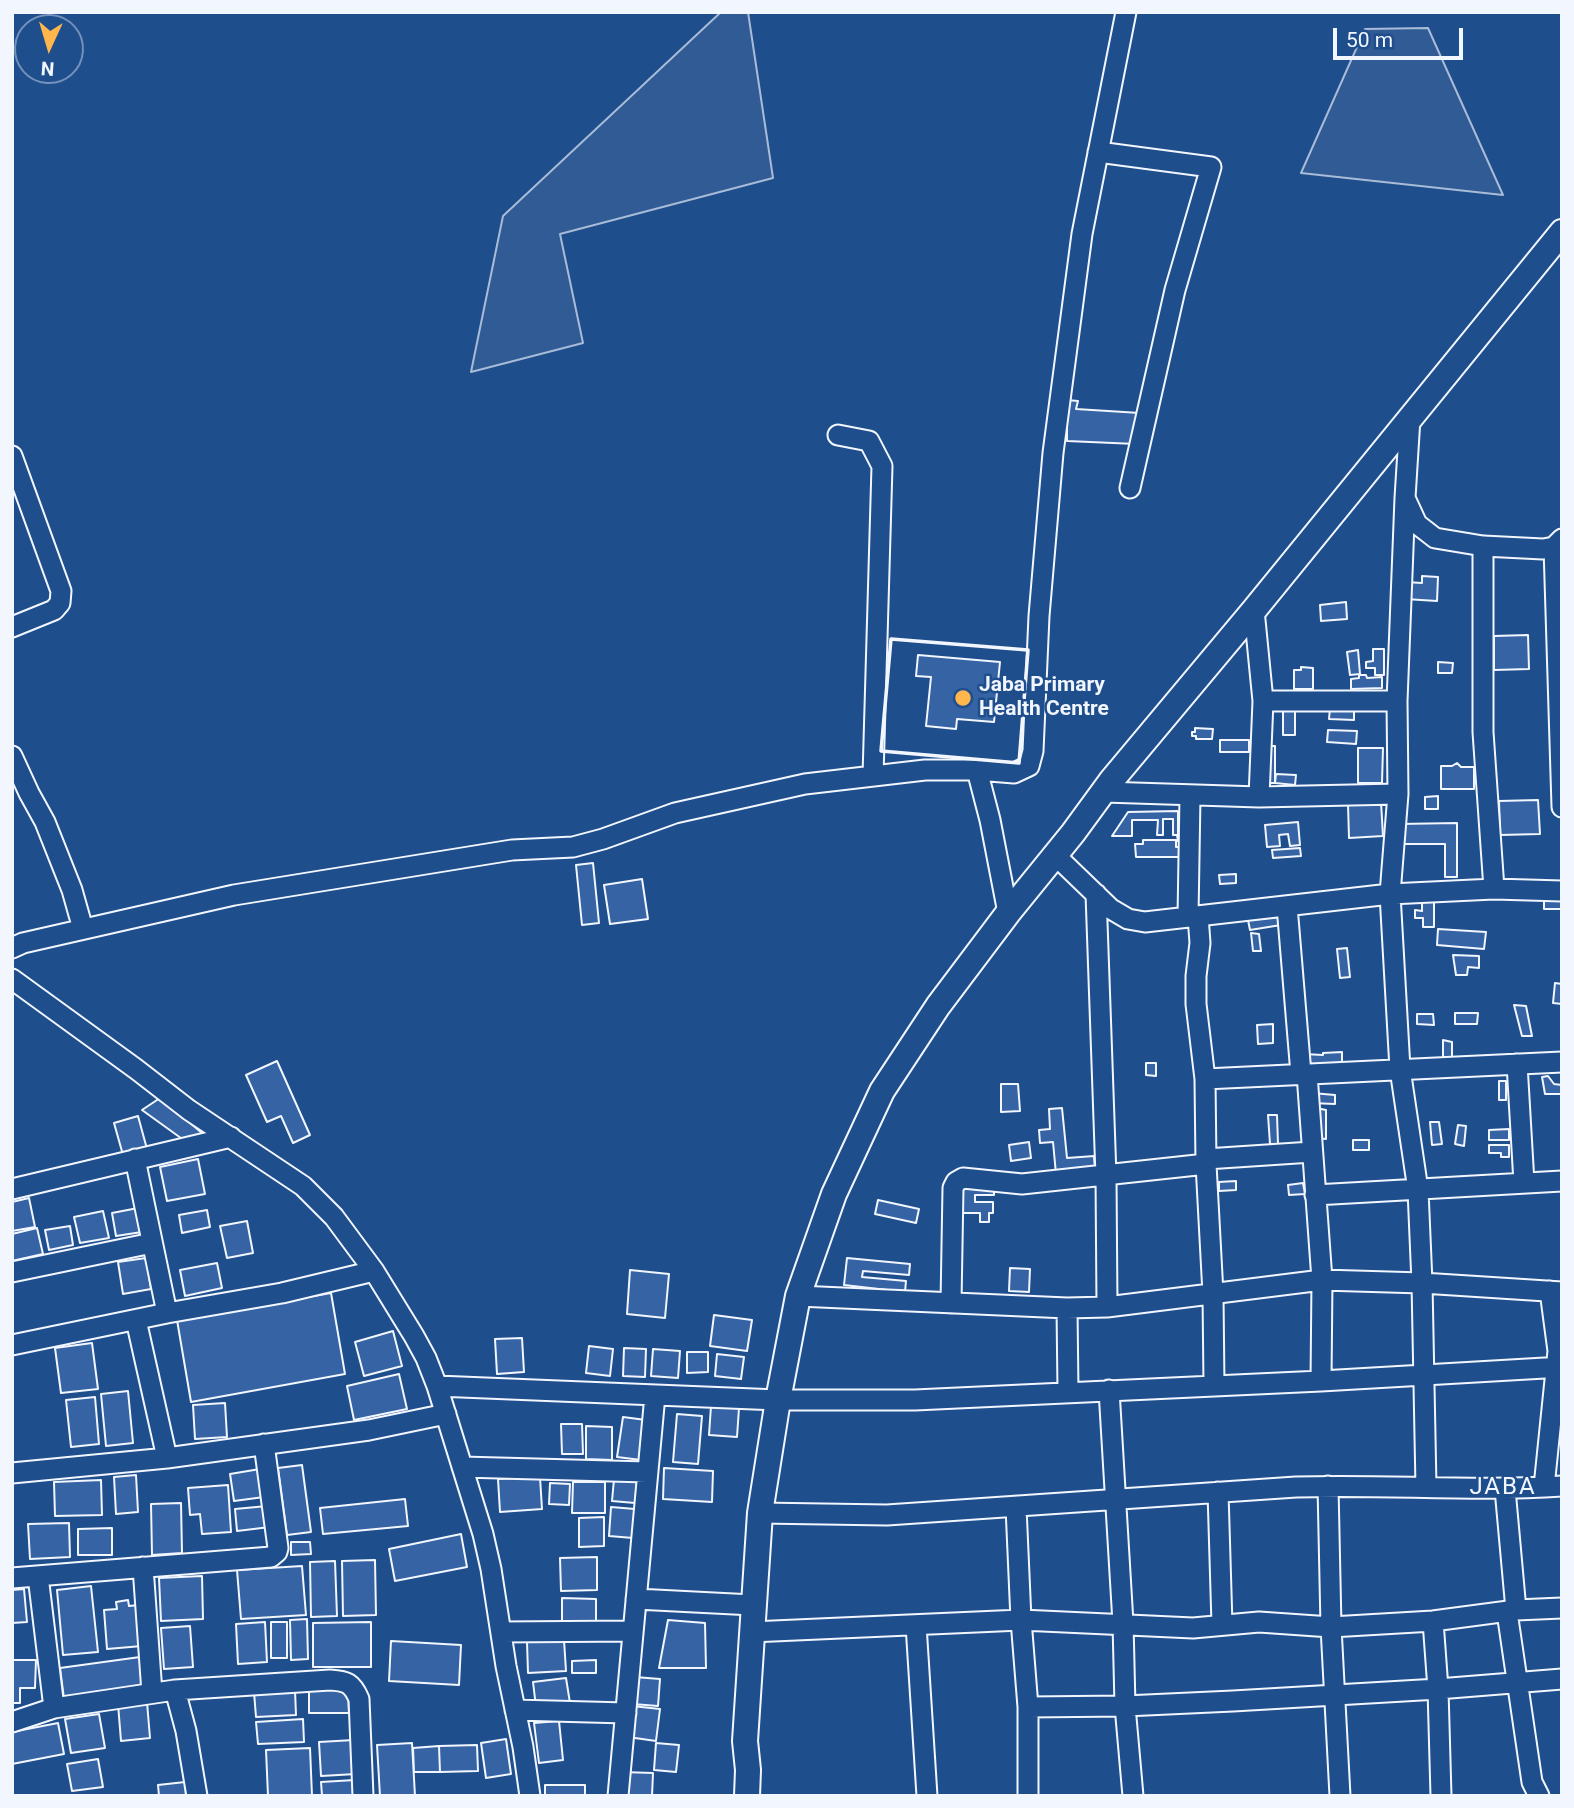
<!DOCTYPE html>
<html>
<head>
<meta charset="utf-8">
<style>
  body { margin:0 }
  #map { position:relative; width:1574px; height:1808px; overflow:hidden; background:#1f4e8c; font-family:Roboto,sans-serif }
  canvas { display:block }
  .frame { position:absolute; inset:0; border:14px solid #f2f6ff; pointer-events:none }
  .north { position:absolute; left:14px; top:14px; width:70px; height:70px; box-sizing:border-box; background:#1f4e8c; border:2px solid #7391ba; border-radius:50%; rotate:184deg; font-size:19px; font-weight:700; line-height:28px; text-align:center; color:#f2f6ff }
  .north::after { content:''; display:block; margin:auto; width:24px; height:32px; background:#ffb74d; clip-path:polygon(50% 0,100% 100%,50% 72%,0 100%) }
  .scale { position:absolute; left:1333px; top:28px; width:130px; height:32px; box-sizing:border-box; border:4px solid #f2f6ff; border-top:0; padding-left:9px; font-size:21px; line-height:24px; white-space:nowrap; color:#f2f6ff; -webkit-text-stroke:5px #1f4e8c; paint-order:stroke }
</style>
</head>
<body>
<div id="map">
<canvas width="1574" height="1808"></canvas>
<div class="frame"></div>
<div class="north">N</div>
<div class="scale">50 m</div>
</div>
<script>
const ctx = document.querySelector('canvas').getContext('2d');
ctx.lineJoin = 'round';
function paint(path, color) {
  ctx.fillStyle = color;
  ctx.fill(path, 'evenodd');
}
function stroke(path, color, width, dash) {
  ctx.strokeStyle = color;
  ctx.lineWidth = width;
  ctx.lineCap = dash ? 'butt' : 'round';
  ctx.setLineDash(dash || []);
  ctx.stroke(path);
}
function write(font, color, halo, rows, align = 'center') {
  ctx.font = font + ' Roboto,sans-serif';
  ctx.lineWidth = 5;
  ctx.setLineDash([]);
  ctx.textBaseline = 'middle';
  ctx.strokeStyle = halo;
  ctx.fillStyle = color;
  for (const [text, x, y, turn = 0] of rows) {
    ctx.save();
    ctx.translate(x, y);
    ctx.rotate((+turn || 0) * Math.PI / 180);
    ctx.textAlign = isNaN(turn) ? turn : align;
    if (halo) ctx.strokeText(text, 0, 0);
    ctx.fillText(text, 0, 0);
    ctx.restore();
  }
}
const green = new Path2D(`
  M721,12H748L773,178L560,234L583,343L471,372L503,216Z
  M1428,28L1503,195L1301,173L1365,29Z`);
const building = new Path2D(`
  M1067,400L1078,401L1076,409L1140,413L1136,444L1067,441Z
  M1422,576L1438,577L1437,601L1405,599L1406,582L1422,583Z
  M1346,602L1347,619L1321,621L1320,605Z
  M1528,635L1529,669L1494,670V636Z
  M1373,649H1384V675H1375V668H1366V662L1373,661Z
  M1358,650L1360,674L1350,675L1347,652Z
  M918,655L1000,662L994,722L957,719L956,729L926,726L931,677L916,676Z
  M1438,662L1453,663L1452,673H1438Z
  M1301,667L1313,668V689H1294V670H1301Z
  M1359,675H1366L1367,678L1382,677V688L1351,689V679L1359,678Z
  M1283,708H1295V735H1283Z
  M1330,708L1354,709V720L1329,719Z
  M1195,728L1213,729L1212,739H1196V736H1192V732H1195Z
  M1328,730L1357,731L1356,744L1327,742Z
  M1220,740H1249V752H1220Z
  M1265,746H1275V783H1265Z
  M1358,748H1383L1382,783H1358Z
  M1457,763L1461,767H1474V789H1441V766H1452Z
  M1276,774L1296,775L1295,785L1275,783Z
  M1438,796V809H1425V797Z
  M1538,800L1540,834L1500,835L1499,801Z
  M1381,802L1383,836L1349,838L1348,804Z
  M1178,811V841L1177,835H1173V819H1163V835H1157L1158,820H1132V836H1112L1128,812Z
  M1298,822L1300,845L1290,846L1288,834L1279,835L1280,846L1267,847L1265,825Z
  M1457,823V877H1445V844H1399V824Z
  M1143,840H1176V847H1181L1182,857H1136L1135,844H1143Z
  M1300,848L1301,856L1273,858L1272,850Z
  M593,863L599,923L582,925L576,865Z
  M1236,874V883L1220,884L1219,875Z
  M642,879L648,919L610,924L604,885Z
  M1544,897H1562V909H1544Z
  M1422,902H1434V927H1423V918H1415V910L1422,911Z
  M1280,917L1281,925L1250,930L1248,920Z
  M1438,929L1486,932L1484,949L1437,945Z
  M1251,933L1259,934L1261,951H1253Z
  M1347,948L1350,977L1340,978L1337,949Z
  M1453,955L1479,956V968L1468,967L1467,975H1456Z
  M1555,983L1562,984V1004L1553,1003Z
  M1514,1005L1526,1006L1532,1036H1522Z
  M1455,1013H1478L1477,1024H1455Z
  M1417,1014H1433L1434,1025L1417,1024Z
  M1273,1024V1043L1258,1044L1257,1025Z
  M1443,1040L1452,1042V1058L1443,1057Z
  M1342,1052V1063L1305,1065L1304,1054L1323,1055V1053Z
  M277,1061L310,1135L293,1143L281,1116L267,1122L246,1075Z
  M1146,1063H1156V1076L1146,1075Z
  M1548,1076L1554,1084L1562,1085V1094H1545L1542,1077Z
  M1499,1081H1506V1100H1499Z
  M1001,1084H1018L1020,1111L1001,1112Z
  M1312,1093L1335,1095V1104L1311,1103Z
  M160,1098L202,1133L185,1141L142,1110Z
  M1062,1108L1067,1158L1094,1156L1095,1170L1056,1174L1053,1142L1040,1143L1039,1130L1050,1129L1049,1109Z
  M1316,1108L1326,1110V1139L1315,1138Z
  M1268,1115H1277L1278,1144H1270Z
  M138,1116L147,1149L123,1155L114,1123Z
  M1430,1122H1439L1442,1144L1432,1145Z
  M1458,1125L1466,1126L1464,1146L1455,1144Z
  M1509,1129V1140H1489V1130Z
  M1353,1140H1369V1150H1353Z
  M1029,1142L1031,1158L1011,1161L1009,1145Z
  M1489,1145H1509V1157H1501V1153H1489Z
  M198,1159L205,1194L167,1201L160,1167Z
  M1236,1181V1190L1219,1191V1182Z
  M962,1183H994V1195H975V1202H993V1213H989V1222H980V1213H962Z
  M1303,1183L1305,1194L1289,1195L1288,1185Z
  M29,1198L35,1227L12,1231V1202Z
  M878,1200L919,1209L916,1223L875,1214Z
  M138,1208L142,1232L116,1236L112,1213Z
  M207,1210L210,1227L182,1233L179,1215Z
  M103,1211L109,1238L80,1243L74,1217Z
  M247,1221L253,1253L227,1258L220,1226Z
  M70,1226L73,1245L49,1250L45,1230Z
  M37,1228L43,1254L12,1261V1234Z
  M146,1258L151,1289L123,1294L118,1262Z
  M847,1258L910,1264L909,1275L863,1271L862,1277L906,1281L905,1292L844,1285Z
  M217,1263L222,1288L185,1296L180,1270Z
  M1010,1268L1030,1269L1029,1292L1009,1291Z
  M630,1270L669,1274L665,1318L627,1314Z
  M331,1293L345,1374L191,1402L177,1320Z
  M714,1315L752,1320L747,1351L710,1346Z
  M393,1331L402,1366L364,1376L355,1342Z
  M522,1338L524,1372L497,1374L495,1339Z
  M92,1343L98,1389L61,1393L55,1348Z
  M589,1346L613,1349L610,1376L586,1373Z
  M624,1348L646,1349L645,1377L623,1376Z
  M653,1349L680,1351L678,1378L651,1376Z
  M687,1352H708V1372L687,1373Z
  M717,1354L744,1357L741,1379L715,1376Z
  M399,1374L407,1409L354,1420L347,1386Z
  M128,1391L133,1443L106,1446L101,1394Z
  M95,1397L99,1444L71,1447L66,1400Z
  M225,1403L227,1437L195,1439L193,1405Z
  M711,1406L739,1408L737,1437L709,1435Z
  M677,1414L702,1416L698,1464L673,1462Z
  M623,1417L646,1420L641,1460L617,1457Z
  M561,1424H582L583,1454H562Z
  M586,1426L612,1427V1460L586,1459Z
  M302,1465L311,1532L287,1535L278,1468Z
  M664,1468L713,1471L712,1502L663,1499Z
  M260,1469L264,1497L234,1501L230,1474Z
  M136,1475L138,1512L116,1514L114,1477Z
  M540,1477L542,1509L500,1512L498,1479Z
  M614,1479L637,1481L635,1503L612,1501Z
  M101,1480L102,1515L55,1516L54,1482Z
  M573,1482H605V1513H572Z
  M550,1483L570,1484L569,1505L549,1504Z
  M228,1485L231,1532L202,1534L200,1514L190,1515L188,1488Z
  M405,1499L408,1526L323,1534L320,1508Z
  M181,1503L182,1553L152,1555L151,1504Z
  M267,1506L270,1527L237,1531L235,1509Z
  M611,1507L635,1509L633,1538L609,1536Z
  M604,1517V1546L579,1547V1518Z
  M69,1523L70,1557L30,1559L28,1524Z
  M112,1528V1555H78V1529Z
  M461,1534L467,1567L395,1581L389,1549Z
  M291,1542H310L311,1554L291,1555Z
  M597,1557V1590L561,1591L560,1558Z
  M375,1560L376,1615L343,1616L342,1561Z
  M335,1561L337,1616L311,1617L310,1562Z
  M302,1566L306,1615L241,1619L237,1570Z
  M202,1576L203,1619L161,1621L159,1578Z
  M91,1586L98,1652L63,1655L57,1590Z
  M24,1589L27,1622L12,1623V1590Z
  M562,1598L596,1599V1622H562Z
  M128,1600L129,1606L139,1605L142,1646L107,1649L104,1610L117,1609L116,1602Z
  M307,1619L308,1659L291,1660L290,1620Z
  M668,1620L705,1623L706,1668H659Z
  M265,1622L267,1662L238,1664L236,1624Z
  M271,1622H287V1658H271Z
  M371,1622V1667H313V1623Z
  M190,1626L193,1667L164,1669L161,1628Z
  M564,1640L566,1671L528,1673L527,1642Z
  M391,1641L461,1645L459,1685L389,1681Z
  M140,1657L144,1688L64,1699L60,1668Z
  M12,1660H36L35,1688H20V1703H12Z
  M596,1660V1673H572V1661Z
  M635,1677L660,1679L658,1706L633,1704Z
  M566,1678L570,1703L536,1707L533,1682Z
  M295,1690L296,1715L256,1717L254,1692Z
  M309,1690H348L349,1713H309Z
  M147,1702L150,1738L121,1741L118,1704Z
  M632,1706L660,1709L656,1741L628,1737Z
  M99,1714L105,1748L71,1753L65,1719Z
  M303,1719L304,1742L258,1744L256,1722Z
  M559,1721L563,1760L539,1763L534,1723Z
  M58,1723L64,1754L12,1764V1732Z
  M506,1739L511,1774L486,1778L481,1743Z
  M354,1740L356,1774L321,1776L319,1742Z
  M412,1743L415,1796H380L377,1745Z
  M656,1743L679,1745L676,1772L654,1770Z
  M477,1745L478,1771L440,1772L439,1746Z
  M439,1746L440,1772H414L413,1748Z
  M310,1748L312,1796H268L266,1750Z
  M98,1759L103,1787L72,1791L67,1764Z
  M622,1772L653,1773L652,1796H621Z
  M355,1780L356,1796H322L321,1782Z
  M185,1782L186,1796H159L158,1785Z
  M545,1785H585V1796H545Z`);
const minor = new Path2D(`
  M1098,152L1211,167L1175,290L1130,488
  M1410,418L1405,498L1417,524L1435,538L1483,546L1543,549L1554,547L1562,539
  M838,435L869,441L882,466L873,776
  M12,456L61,591L60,603L54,610L12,627
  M1405,498L1397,701L1398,794L1390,894L1400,1069L1418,1190L1422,1283L1426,1487
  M1483,546V732L1494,889
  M1554,547L1562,807
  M1254,610L1263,701L1259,797L1398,794
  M1263,701H1397
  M12,756L29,793L45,822L72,890L83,929
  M977,770L990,820L1008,913
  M1104,792L1259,797
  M1055,855L1111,909L1128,919L1145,922L1390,894L1494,889L1562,891
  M1096,894L1106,1176L1107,1307
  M1287,906L1301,1074
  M1198,916L1200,943L1196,976V1004L1205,1079L1206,1164L1213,1294L1214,1386
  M1188,917L1190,796
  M12,948L23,943L234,895L512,850L573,847L603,839L675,813L805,784L925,770H977L1014,773L1029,766L1033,751L1039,616L1053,453L1082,234L1126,12
  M12,979L136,1069L189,1110L303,1186L334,1217L374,1271L414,1336L426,1358L437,1386L483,1534L491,1569L506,1666L523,1747L530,1796
  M1517,1064L1524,1183
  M1307,1074L1322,1280L1321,1381
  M1205,1079L1562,1062
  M135,1159L167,1313
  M1206,1159L1312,1152
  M12,1189L231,1137
  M1315,1195L1562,1181
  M12,1272L152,1243
  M798,1296L1067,1308L1107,1307L1322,1280L1422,1283L1562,1292
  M951,1303L953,1188L956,1182L963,1178L1022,1184L1206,1164
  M1067,1308L1068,1392
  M136,1320L167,1458
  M12,1345L167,1313L282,1293L374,1271
  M437,1386L778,1400H915L1321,1381L1562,1367
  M1109,1390L1123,1623L1125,1706L1133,1796
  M462,1467L647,1472
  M12,1473L167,1458L369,1430L446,1414
  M1328,1486L1331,1627L1340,1796
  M1544,1487L1558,1351L1550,1291
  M1505,1489L1516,1610
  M1218,1492L1222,1625
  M1016,1507L1021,1620L1028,1707V1796
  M760,1513L887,1515L1296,1487C1385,1484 1473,1492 1562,1486
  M143,1567L152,1693
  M38,1576L54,1708
  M12,1578L271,1557L277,1552L278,1548L264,1444
  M636,1599L753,1605
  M1507,1612L1532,1782L1539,1796
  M1433,1621L1438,1689L1441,1796
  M916,1625L927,1796
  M501,1632L633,1631
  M751,1632L1021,1620L1193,1628L1259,1622L1331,1627L1433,1621L1516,1610L1562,1608
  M175,1690L330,1680C347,1681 352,1683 359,1699L363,1796
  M1028,1707L1125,1706L1233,1701L1438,1689L1562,1679
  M515,1710L626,1713
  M12,1722L54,1708L175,1690L186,1731L197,1796
  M618,1796L655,1395`);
const major = new Path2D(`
  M747,1796L748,1770L745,1741L760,1513L778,1400L798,1296L834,1194L882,1091L938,1006L1008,913L1073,833L1111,781L1254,610L1562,232`);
const wall = new Path2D(`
  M891,639L1028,650L1019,763L881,751Z`);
const markers = [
  [963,698,9,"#ffb74d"]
];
const poiNames = [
  ["Jaba Primary",979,686],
  ["Health Centre",979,710]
];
const quarterNames = [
  ["JABA",1503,1488]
];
paint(green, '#305b95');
stroke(green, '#a8bbd7', 2);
paint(building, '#3563a3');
stroke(building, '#f2f6ff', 2);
stroke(minor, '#f2f6ff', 23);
stroke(major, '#f2f6ff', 28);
stroke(minor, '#1f4e8c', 19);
stroke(major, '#1f4e8c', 24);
stroke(wall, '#f2f6ff', 3.5);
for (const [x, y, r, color] of markers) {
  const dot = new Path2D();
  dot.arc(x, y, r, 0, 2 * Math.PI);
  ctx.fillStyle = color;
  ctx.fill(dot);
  stroke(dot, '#1f4e8c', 2.5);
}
write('bold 21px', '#f2f6ff', '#1f4e8c', poiNames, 'left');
ctx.letterSpacing = '2px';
write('24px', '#f2f6ff', '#1f4e8c', quarterNames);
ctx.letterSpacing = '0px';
</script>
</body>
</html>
